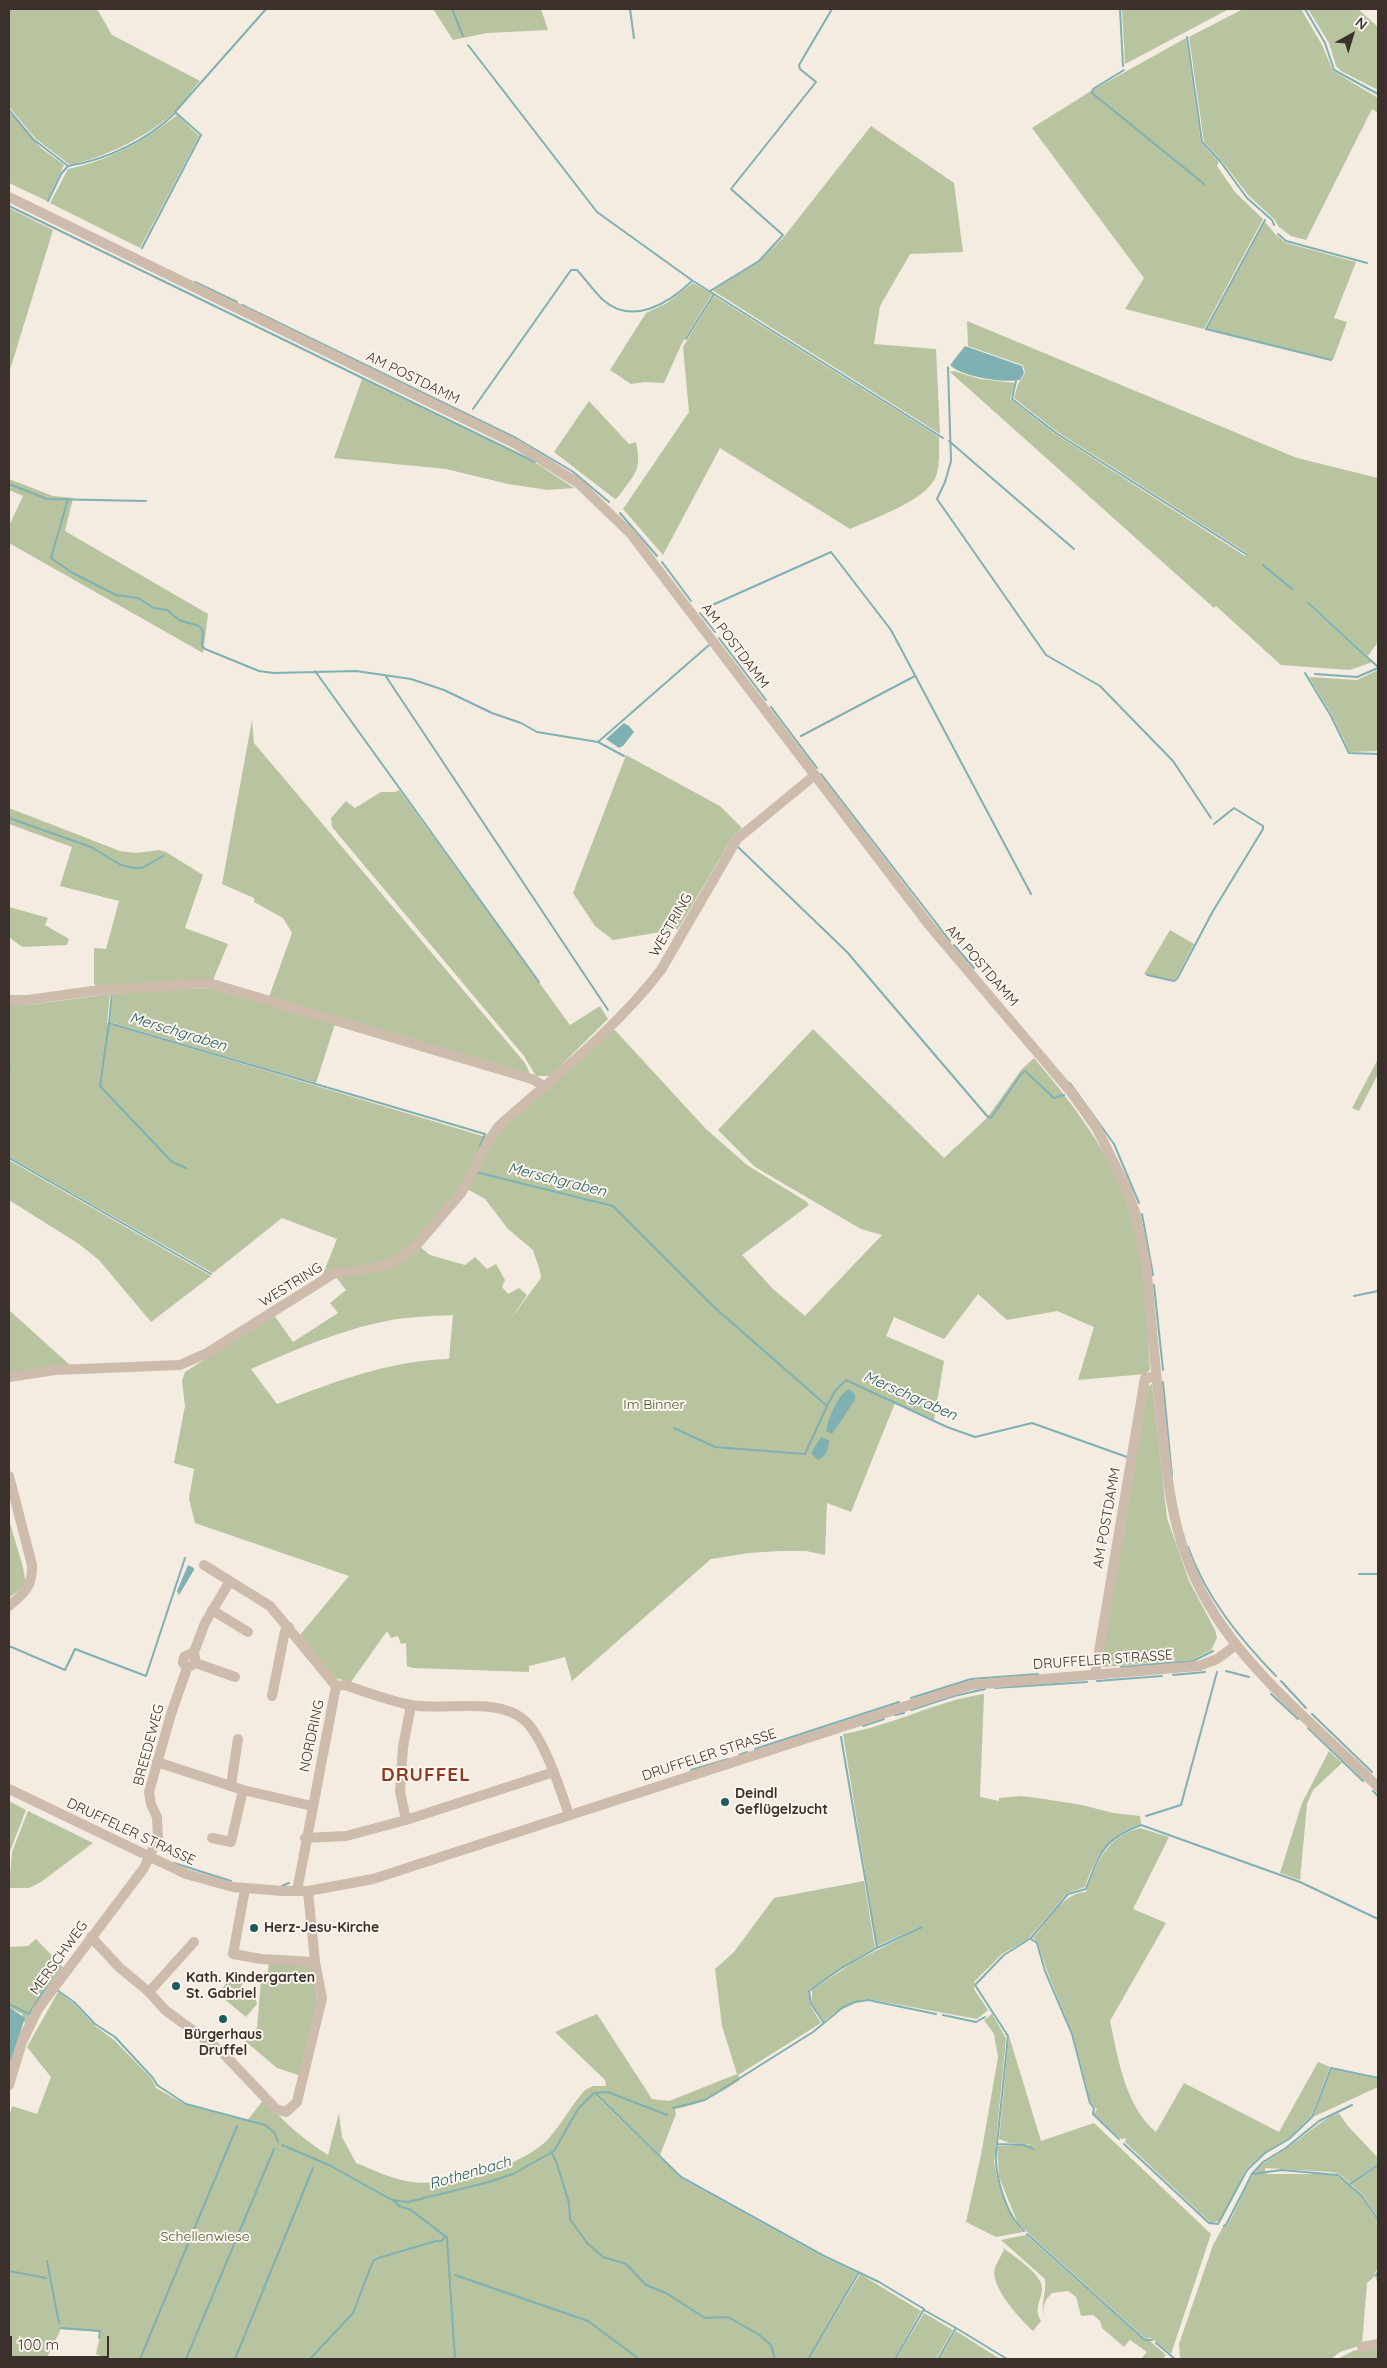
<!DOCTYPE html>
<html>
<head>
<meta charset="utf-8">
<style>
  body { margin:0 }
  #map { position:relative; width:1387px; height:2368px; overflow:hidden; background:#f4ebe1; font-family:Quicksand,sans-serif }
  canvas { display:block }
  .frame { position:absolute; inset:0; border:10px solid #3b302b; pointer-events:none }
  .north { position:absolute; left:1327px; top:10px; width:50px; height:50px; -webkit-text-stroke:4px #fbf5ee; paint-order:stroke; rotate:39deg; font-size:14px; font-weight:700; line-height:20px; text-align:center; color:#3b302b }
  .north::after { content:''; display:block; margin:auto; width:18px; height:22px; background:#3b302b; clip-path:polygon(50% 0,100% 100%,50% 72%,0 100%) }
  .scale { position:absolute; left:10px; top:2336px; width:99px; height:22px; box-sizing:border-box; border:2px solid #3b302b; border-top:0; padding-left:6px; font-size:15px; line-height:18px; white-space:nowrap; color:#3b302b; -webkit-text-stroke:4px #fbf5ee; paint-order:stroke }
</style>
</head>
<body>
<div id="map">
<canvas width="1387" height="2368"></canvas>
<div class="frame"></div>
<div class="north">N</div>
<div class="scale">100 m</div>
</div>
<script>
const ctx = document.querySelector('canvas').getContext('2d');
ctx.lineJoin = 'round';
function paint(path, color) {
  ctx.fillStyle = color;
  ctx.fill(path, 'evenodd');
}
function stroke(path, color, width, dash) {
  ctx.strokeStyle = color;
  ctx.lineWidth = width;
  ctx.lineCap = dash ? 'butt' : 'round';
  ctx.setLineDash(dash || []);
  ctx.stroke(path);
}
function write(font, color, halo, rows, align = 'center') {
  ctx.font = font + ' Quicksand,sans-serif';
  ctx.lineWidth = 4;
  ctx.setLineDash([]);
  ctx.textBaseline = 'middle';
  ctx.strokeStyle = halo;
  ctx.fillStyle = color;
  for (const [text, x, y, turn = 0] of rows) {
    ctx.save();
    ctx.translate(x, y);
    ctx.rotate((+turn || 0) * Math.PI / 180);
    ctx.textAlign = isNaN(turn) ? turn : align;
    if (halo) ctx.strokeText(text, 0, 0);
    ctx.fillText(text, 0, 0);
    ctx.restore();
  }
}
const green = new Path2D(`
  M9,9H97L112,35L200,81C190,92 181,107 170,116C142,139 105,157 70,165L35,138L9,107Z
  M433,9H541L548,30L487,33L453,40Z
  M1122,9H1229L1125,64Z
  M1243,9H1301L1322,45L1333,71L1378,98V113L1372,109L1306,240L1291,236L1279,227L1274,219L1249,196L1220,159L1204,142L1189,37Z
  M1308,9H1358L1378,27V90L1341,71L1336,66L1329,43Z
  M1186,38L1201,143L1219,162L1217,166L1235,192L1263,219L1204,329L1125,309L1144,278L1032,128L1091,91Z
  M9,112L41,148L64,165L47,201L9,183Z
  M177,115L199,136L140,248L50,203L68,169C108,161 145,141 177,115Z
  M871,126L954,183L963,252L910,254L880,306L874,344L936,349L940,434L712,290L760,261L783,238Z
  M9,208L53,230L9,373Z
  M1265,222L1276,235L1286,243L1356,262L1334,318L1347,322L1333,360L1207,329Z
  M693,283L712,294L681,345L664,383L645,382L631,384L610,370L646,313L667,303Z
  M714,296L939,437C939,450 940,464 936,476C928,500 872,519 850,529L720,448L663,555L623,509L689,412L683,347Z
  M967,321L1297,458L1378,478V642L1368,656L1308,602L1307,604L1372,662L1350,670L1281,665L1216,606L1214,608L950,372L954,371L980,379L1015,383L1010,399L1055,434L1245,556L1247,553L1056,431L1014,398L1018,384L1025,373L1023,365L968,346Z
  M362,379L539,465L574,488L548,490L508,484L446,469L334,458Z
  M589,401L629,444L636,442C642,471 635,473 619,496L615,499L554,452Z
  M9,479L53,496L73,498L65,531L208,614L203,653L9,543V526L23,496L9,490Z
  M1378,670V751L1350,752L1332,715L1309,677L1357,680Z
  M252,720L254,743L525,1063L531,1076L269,997L292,933L283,918L254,902V898L222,884Z
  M626,755L720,806L742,828L733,836L678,929L613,940L595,926L573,893Z
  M399,790L570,1025L600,1006L608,1019L550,1076H536L524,1056L332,827L331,818L346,801L355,808L381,792H395Z
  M9,808L120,851L135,853L159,850L166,852L203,875L185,928L228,944L213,980L96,986L94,984V948L106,949L119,901L60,886L72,847L9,824Z
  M9,907L48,918L45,925L69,939L67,945L22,947L9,937Z
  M1170,930L1194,944L1177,976L1175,980L1144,974Z
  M209,988L335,1024L316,1083L110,1022L113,993Z
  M110,994L107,1023L486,1137L498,1133L613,1028L706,1129L747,1165L807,1202L809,1205L742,1255L773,1289L805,1316L882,1235L861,1229L755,1167L718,1130L813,1029L944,1158L987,1118L1022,1069L1034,1058C1080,1112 1121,1167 1137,1237C1147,1280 1147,1326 1150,1370L1145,1374L1078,1380L1094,1327L1057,1311L1007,1320L978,1294L944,1339L894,1317L886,1336L944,1361L934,1420L895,1403L851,1512L827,1503L825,1555L806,1551H779L749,1553L711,1559L572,1681L565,1657L529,1666V1672L413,1668L407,1666L406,1643L401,1644L398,1636L391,1638L387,1631L351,1682L335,1678L300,1635L349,1576L195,1523L189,1499L194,1469L174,1463L185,1406L182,1381L185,1372L274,1315L293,1342L338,1313L330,1303L346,1290L336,1277L381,1269L419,1246L430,1255L465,1265L475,1257L487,1269L496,1264L505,1280L502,1287L508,1294L519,1288L527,1295L510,1320L541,1278C541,1271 535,1257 533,1250L508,1229L485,1199L462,1186L423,1234L397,1257L318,1280L323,1274L337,1239L282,1218L213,1273L9,1157V1005H29ZM453,1315L449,1359C387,1361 334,1382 277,1404L251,1369C292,1351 333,1333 377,1323C402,1317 428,1316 453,1315Z
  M1378,1059V1074L1359,1111L1352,1108Z
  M9,1160L211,1276L151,1322L99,1260L79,1244L9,1200Z
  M9,1310L71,1366L9,1373Z
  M1152,1384L1167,1518L1189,1581L1215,1630L1217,1638L1211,1650L1192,1660L1103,1667L1100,1662L1120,1541L1123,1538L1146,1388Z
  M9,1520L23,1567L26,1585L9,1598Z
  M984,1694L980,1797L999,1801V1798L1021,1796L1044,1799L1082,1805L1113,1813L1140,1816L1141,1824C1109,1834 1095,1856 1085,1887L1067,1893L1028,1939L1002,1954L975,1981L974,1989L988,2010L977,2019L868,1999C850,2001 838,2009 824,2021L812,2004V1990L854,1962L923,1927L922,1926L877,1946L843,1734C892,1726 936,1701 984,1694Z
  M1329,1751L1342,1763L1313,1790L1307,1804L1300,1880L1280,1873L1302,1803Z
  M9,1801L26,1810L9,1854Z
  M28,1811L93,1843L41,1882L29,1888H9L12,1852Z
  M1140,1828L1169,1837L1133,1909L1166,1923L1110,2021C1118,2058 1125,2106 1156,2132L1184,2083L1279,2132L1318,2062L1330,2067L1311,2116L1289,2138L1264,2153L1246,2169L1222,2217L1219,2221L1211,2223L1125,2142L1126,2138L1121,2139L1094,2114L1097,2109L1091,2103L1073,2034L1047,1971L1038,1943L1033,1938C1049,1921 1062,1893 1086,1892C1096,1863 1107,1836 1140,1828Z
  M864,1881L875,1948L808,1990L810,2005L821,2023L738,2075L740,2080C717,2095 702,2104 675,2109L676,2114L660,2155L598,2095L596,2096L682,2179L823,2257L857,2273L809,2359H100L101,2356L96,2354L101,2332L61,2329L46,2359H9V2117L12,2106L37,2114L51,2077L27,2047L58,1992L73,2003L95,2026L114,2040L151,2078L156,2088L186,2105L247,2121L264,2099C283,2122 303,2139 328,2155L339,2113L342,2137L356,2163C372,2169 389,2178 406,2181C446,2189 511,2170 543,2144C557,2132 571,2105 585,2090L593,2086H606L605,2080L555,2032L597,2014L652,2099L669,2101L737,2074L722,2026L715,1969L734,1952L774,1898Z
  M36,1939L63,1967L29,2016L9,2079C9,2059 14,2041 25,2024L22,2014L9,2007V1947L28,1946Z
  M269,1962L308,1964L312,1967L317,2001L301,2076L277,2068L245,2041L257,2028L261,1980H267Z
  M231,1977L244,1981L241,1987L254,1993L257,2004L246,2017L218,1994Z
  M992,2014L1006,2038L994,2162C997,2182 1008,2218 1023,2232L996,2237L966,2222L981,2155L998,2057L994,2034L984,2020Z
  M1009,2036L1041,2141L1094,2123L1211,2234L1171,2354L1151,2338L1146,2339L1018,2224L999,2177L997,2146L1034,2145L1009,2143L999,2139Z
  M1331,2069L1378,2079V2087L1313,2117Z
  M1339,2113L1347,2125L1378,2158V2164L1350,2183L1339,2174L1331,2172L1265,2168L1266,2174H1330L1337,2176L1347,2183L1361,2196L1378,2222V2269L1374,2274H1378V2285L1375,2276L1367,2283L1362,2345L1340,2352L1331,2359H1180L1179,2344L1213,2245L1223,2227L1227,2226C1238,2208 1244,2186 1258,2169C1265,2160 1277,2156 1286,2149C1305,2136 1317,2122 1339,2113Z
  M1378,2166V2218L1363,2195L1351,2184Z
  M1026,2235L1145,2341H1150L1166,2355L1163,2359H1141L1147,2352L1130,2340L1124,2347L1102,2328L1100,2321L1093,2315L1081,2316L1076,2297L1068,2291L1052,2293C1044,2301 1042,2306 1044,2317C1040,2304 1047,2292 1045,2279L1001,2240Z
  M1002,2247C1013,2256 1045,2275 1042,2291C1040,2303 1034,2309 1041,2321L1033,2331C1021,2320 989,2286 995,2268C997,2262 1001,2256 1004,2250Z
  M860,2274L921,2311L894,2359H812L810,2358Z
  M924,2313L953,2330L936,2359H896Z
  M956,2331L1000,2359H939Z
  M1378,2346V2359H1337L1353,2351Z`);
const water = new Path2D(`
  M965,346L1022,366L1024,373L1020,380C1003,383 962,377 950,365Z
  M624,723L629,726L634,732L623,746L619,748L606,739Z
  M849,1389L855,1394V1400L832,1434L826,1431C828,1419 838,1394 849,1389Z
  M821,1437L829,1440C829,1448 826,1457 818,1460L811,1453Z
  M188,1565L194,1568V1570L179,1595L177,1591Z
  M9,2007L25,2018L9,2065Z`);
const stream = new Path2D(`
  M452,9L463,36
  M630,9L634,38
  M1120,9L1123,66
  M1305,9L1325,43L1334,70L1378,94
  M1187,37L1202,142L1220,161L1247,198L1272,220L1274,225
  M468,45L597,212L693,281L943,438
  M1124,70L1093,89L1092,93L1204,184
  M9,110L33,139L68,166
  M48,201L61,174L68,166C106,160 148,140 175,113
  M9,206L535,462
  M1265,220L1206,329L1331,360
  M1278,234L1286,241L1367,263
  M142,248L201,135L175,112L266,9
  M195,282L237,302
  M710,291L759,261L783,235L731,189L816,82L800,69L799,65L832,9
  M242,305L516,438L572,471L609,502
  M686,339L714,294
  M948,367L951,461L945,482L937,499L1046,655L1100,686L1173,761L1211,818
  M1016,381L1012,399L1056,433L1246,554
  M473,409L571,270H577C586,280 594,291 603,300C633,326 669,303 692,281
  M949,441L1074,549
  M9,484L47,499L146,501
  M68,499L51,558L71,572L116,595L138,598L154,608L167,610L179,620L199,626L203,631L202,646L205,649L259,671L274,673L356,671L411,679L444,690L492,713L521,723L537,732L598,742L624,756
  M620,513L657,556
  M662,562L691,601
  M1263,565L1292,589
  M1308,603L1378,667
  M708,607L831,552L891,630L1031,894
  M700,613L715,632
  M719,638L766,700
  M315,671L539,982
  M1305,673L1331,716L1349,753L1378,754
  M1315,674L1357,677L1378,668
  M385,675L608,1010
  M771,707L817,768
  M801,736L915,676
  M598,742L709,645
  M821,774L950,941
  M9,818L91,847L121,865L134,868H142L163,856
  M737,846L847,952L987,1116L991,1118L1021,1074L1025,1071L1054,1098L1064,1095
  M954,945L974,968
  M1147,975L1174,981L1177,979L1213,911L1263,829V826L1234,808L1214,824
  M112,993L109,1023L485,1134L480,1146
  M109,1023L100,1086L172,1162L186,1168
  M9,1067L10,1068
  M1070,1083L1114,1144L1139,1203
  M9,1158L211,1274
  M476,1172L613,1206L714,1307L827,1406L835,1391L846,1380L947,1427L975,1437L1032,1423L1127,1457
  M1142,1214L1153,1275
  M1154,1285L1163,1370
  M1354,1296L1378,1291
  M1163,1382L1172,1476
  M674,1428L715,1447L805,1454L827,1406
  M1188,1547C1206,1597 1239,1638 1276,1676
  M1359,1574H1378
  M9,1646L65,1670L75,1649L146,1676L185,1558
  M1121,1667L1193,1661L1213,1651
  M1226,1671L1249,1677
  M1173,1675L1205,1672
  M1097,1681L1162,1676
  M1281,1681L1306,1708
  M995,1688L1087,1682
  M1271,1694L1298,1719
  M911,1698L971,1679L1038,1674
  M911,1710L954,1696L985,1689
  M1312,1714L1372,1772
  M895,1715L904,1713
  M863,1726L884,1719
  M1308,1728L1363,1781
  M755,1749L899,1702
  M739,1755L747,1752
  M691,1770L728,1759
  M1373,1791L1378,1796
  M1146,1816L1181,1805L1217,1672
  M174,1863L231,1881
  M282,1886L289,1883
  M1031,1939L1037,1943L1045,1971L1072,2034L1090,2103L1094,2108L1093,2114L1119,2139
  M877,1948L922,1927
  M57,1990L74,2002L95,2024L115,2037L153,2078L157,2085L186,2104L265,2125L274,2132L278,2142
  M9,2004L29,2014L48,1983
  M943,2015L976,2022L985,2017
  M824,2023L811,2004L809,1991L840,1969L877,1948L841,1737
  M595,2093L681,2177L824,2256L879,2282L924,2309L895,2359
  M673,2108L705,2100L813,2032L842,2008L855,2002L868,2000L936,2014
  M997,2144C992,2169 1005,2214 1024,2231
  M1124,2144L1209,2223L1218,2224L1247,2170L1265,2153L1289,2139L1312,2117L1331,2068L1378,2078
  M282,2145L329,2165L392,2200L408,2202L489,2182L513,2174L554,2151L578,2109L594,2093L608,2092L667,2115
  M1033,2149L1024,2145L997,2144L1008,2036L975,1985L1004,1955L1031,1938L1068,1894L1086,1889C1099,1854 1103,1839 1141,1825L1300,1882L1378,1919
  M551,2152L556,2161L569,2203L570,2219L587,2243L603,2257L626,2264L646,2285L666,2293L705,2318L728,2317L758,2334L771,2345L775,2359
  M1252,2174L1263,2162L1286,2148L1319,2121L1352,2105
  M1350,2184L1378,2165
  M1224,2226L1226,2225L1252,2174L1282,2170L1338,2175L1362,2196L1378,2220
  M1027,2234L1145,2340H1152
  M445,2235L447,2238L455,2359
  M47,2261L59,2323
  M9,2271L46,2278
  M455,2275L588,2321L639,2359
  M1376,2275L1378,2272
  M924,2310L956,2328L938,2359
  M61,2328L100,2331L99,2338
  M956,2328L1007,2359
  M1156,2343L1175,2359
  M140,2359L237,2126
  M186,2359L274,2149
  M235,2359L313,2168
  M310,2359L353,2313L373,2261L378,2258L436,2241H442L445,2236L411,2210L399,2206L394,2201
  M810,2359L809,2358L859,2272
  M1182,2359H1183`);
const minor = new Path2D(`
  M9,197L516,444L578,483L631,534L929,925L1071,1092L1096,1127L1125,1185L1135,1212L1146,1264C1151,1316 1155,1367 1161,1419C1169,1498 1175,1559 1223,1627C1264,1686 1327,1736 1378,1787
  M9,1000H28L92,991L205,983L216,985L532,1079L544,1086
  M9,1377L55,1370L180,1365L207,1353L333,1274L381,1267L400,1258L414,1248L462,1192L489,1140L499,1126C554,1077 616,1029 661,970L737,839L815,775
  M9,1476L32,1565C33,1586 24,1594 9,1606
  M204,1565L270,1606L336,1686
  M212,1610L248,1632
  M196,1663L235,1677
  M187,1668L183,1663L184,1657L194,1652
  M1095,1675L1145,1378L1156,1377
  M336,1686L345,1685C366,1692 389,1701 411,1705C445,1711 495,1697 523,1719C543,1735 561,1791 569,1815
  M272,1696L285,1631L289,1627
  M157,1762L243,1790L312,1806
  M231,1785L238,1739
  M9,1789L186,1874L233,1887L283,1891H308L373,1879L971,1685L1199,1666L1217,1659L1236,1645
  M406,1820L400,1791L403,1747L411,1705
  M212,1838L231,1842L243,1790
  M305,1838L346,1836L406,1820L554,1772
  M245,1889L233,1954L261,1959L315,1962
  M297,1891L336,1686
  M91,1937L120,1968L149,1992L165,2010L221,2051L276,2109L286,2112L297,2102L322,1998L315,1962L308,1891
  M149,1992L194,1942
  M9,2085L22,2042L38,2009L144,1868L158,1838L157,1817L151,1804L149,1792L171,1714L187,1668L196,1663L194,1652L205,1623L230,1581
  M1362,2347L1378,2344`);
const markers = [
  [725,1802,5,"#1f5a5e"],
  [254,1928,5,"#1f5a5e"],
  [176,1986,5,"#1f5a5e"],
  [223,2019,5,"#1f5a5e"]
];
const streetNames = [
  ["AM POSTDAMM",413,378,26],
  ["AM POSTDAMM",735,646,53],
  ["WESTRING",671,925,-60],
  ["AM POSTDAMM",982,966,49],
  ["WESTRING",291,1285,-32],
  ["AM POSTDAMM",1107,1518,-80],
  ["DRUFFELER STRASSE",1103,1660,-4],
  ["NORDRING",312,1736,-78],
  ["BREEDEWEG",149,1745,-75],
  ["DRUFFELER STRASSE",709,1755,-18],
  ["DRUFFELER STRASSE",131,1832,25],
  ["MERSCHWEG",59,1958,-54]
];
const parkNames = [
  ["Im Binner",654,1405],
  ["Schellenwiese",205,2237]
];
const poiNames = [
  ["Deindl",735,1794],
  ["Geflügelzucht",735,1810],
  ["Herz-Jesu-Kirche",264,1928],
  ["Kath. Kindergarten",186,1978],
  ["St. Gabriel",186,1994],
  ["Bürgerhaus",223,2035,"center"],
  ["Druffel",223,2051,"center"]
];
const waterNames = [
  ["Merschgraben",178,1032,17],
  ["Merschgraben",557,1180,14],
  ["Merschgraben",910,1396,24],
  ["Rothenbach",470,2173,-16]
];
const districtNames = [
  ["DRUFFEL",426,1775]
];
paint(green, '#b8c4a0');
paint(water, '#7fb0b2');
stroke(stream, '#7fb0b2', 2);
stroke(minor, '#cdbbac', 10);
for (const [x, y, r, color] of markers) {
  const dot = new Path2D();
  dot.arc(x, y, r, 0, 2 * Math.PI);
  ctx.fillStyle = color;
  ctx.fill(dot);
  stroke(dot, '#fbf5ee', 2);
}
write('14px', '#3b302b', '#fbf5ee', streetNames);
write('14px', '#4a5a2e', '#fbf5ee', parkNames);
write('bold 14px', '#3b302b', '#fbf5ee', poiNames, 'left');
write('italic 15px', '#1f5a5e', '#fbf5ee', waterNames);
ctx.letterSpacing = '1px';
write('bold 19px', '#8c3b22', '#fbf5ee', districtNames);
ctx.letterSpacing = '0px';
</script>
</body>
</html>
